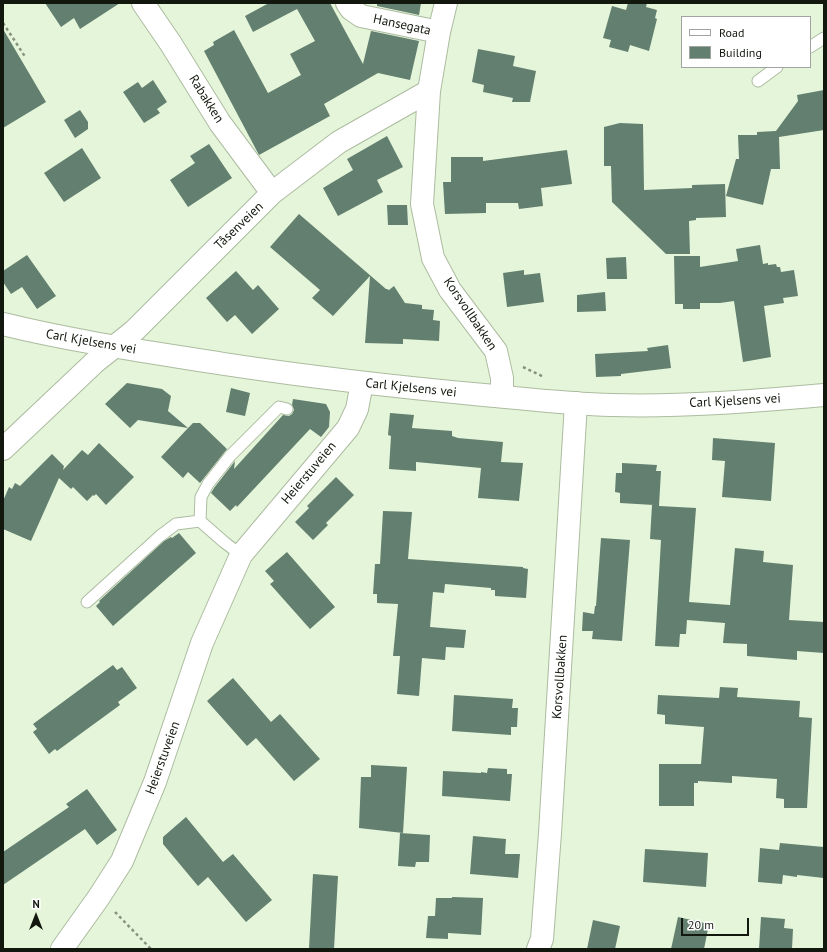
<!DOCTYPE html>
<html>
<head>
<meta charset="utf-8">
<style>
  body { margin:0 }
  #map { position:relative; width:827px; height:952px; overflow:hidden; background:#e5f5d9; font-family:"PT Sans",sans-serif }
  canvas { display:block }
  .frame { position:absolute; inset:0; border:4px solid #12180e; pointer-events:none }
  .legend { position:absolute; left:681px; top:16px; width:130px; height:52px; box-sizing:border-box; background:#fff; border:1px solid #a0a39f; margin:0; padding:5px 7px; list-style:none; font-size:12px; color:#12180e }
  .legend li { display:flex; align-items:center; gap:8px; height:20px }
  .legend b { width:20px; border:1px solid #a0a39f }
  .north { position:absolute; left:16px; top:896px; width:40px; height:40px; -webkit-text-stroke:3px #fff; paint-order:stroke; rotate:0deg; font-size:11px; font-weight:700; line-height:16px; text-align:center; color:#12180e }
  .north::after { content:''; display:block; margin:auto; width:14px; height:18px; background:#12180e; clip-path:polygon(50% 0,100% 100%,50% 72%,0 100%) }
  .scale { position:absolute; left:681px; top:918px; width:68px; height:18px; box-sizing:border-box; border:2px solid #12180e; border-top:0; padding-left:5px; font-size:12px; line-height:14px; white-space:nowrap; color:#12180e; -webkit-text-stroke:3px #fff; paint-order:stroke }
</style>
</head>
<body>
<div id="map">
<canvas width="827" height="952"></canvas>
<div class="frame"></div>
<ul class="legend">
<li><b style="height:5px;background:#fff"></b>Road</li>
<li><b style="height:11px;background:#627f6f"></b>Building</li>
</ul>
<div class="north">N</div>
<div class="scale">20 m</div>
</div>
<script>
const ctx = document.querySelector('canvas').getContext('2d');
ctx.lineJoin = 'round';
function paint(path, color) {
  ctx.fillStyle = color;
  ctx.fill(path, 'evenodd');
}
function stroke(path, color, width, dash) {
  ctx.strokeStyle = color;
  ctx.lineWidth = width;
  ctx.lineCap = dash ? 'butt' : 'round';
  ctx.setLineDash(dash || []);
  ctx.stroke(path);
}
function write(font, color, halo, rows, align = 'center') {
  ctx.font = font + ' "PT Sans",sans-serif';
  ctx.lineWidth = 3.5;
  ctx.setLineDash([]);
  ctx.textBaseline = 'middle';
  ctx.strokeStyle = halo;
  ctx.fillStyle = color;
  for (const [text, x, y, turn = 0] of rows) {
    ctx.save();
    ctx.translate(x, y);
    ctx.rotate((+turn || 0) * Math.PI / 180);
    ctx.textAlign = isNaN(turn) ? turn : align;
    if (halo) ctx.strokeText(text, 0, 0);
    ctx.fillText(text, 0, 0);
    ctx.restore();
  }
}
const building = new Path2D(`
  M45,3H120L80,29L74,18L61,27Z
  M269,3H330L363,64L371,31L419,41L410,80L378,73L324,104L330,116L259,155L204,51L214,45L213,42L234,30L268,93L301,75L290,54L315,41L297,9L253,32L245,16Z
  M377,3H421L419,15L377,6Z
  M628,3H647L646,7L657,10L655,18L657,19L649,51L630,45L628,52L609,47L611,40L603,38L612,6L626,10Z
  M3,29L46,102L3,128Z
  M478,49L515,56L513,66L536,71L530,102H512L513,98L483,92L484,85L472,82Z
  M153,80L167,102L157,109L160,113L144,123L123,92L138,82L142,88Z
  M824,90V130L779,137L780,169H771L763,205L726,196L736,159H739L738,135H757V132L776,131L798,101L797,95Z
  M80,110L88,122V129L75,138L64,120Z
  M620,123L643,124L644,190L692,188V185L725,184L726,217L696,218V220L689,221L690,254H666L612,202L611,166H604V127Z
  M387,136L403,167L377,180L383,192L338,216L323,188L353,170L347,159Z
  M209,144L232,178L188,207L170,180L195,163L190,156Z
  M82,148L101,178L64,202L44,173Z
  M567,150L572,184L541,188L543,206L519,209L518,203H486V213L445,214L443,182H451V157H483V161Z
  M387,205H407L408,225H388Z
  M299,214L386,289H387L389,290L394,286L405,303L422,305V309L434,310L433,320L440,321L439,341L403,339V344L365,343L370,276L333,316L312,298L320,290L270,247Z
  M760,245L763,264L768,263V265L776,264L777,267H780L781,272L794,270L798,296L783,298L784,303L764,306L771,357L743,362L734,301L720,303H700V309H683V304H675L674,256H700V267L738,261L736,249Z
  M27,255L56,296L37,309L22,287L11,294L3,282V271Z
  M626,257L627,279H607L606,258Z
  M524,270V275L540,273L544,302L507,307L503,273Z
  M236,271L253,290L258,285L279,309L252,334L235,315L227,322L206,298Z
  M605,292L606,311L577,312V295Z
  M668,345L671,368L621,374V376L596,377L595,354L648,351L647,348Z
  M127,383L162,389L171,396L168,411L188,428L193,423H200L227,449L200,483L188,472L183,478L161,457L188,428L138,420L130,428L105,404Z
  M231,388L250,393L245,416L226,412Z
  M293,399L326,404L330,412L329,427L321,437L310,429L237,507L236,505L230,511L211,493L214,488L235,461L234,469L283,415L289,416L292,414L294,410L292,405Z
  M390,413L414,415L412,428L452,431V436L458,438L503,442L501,462L523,463L519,501L478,498L481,468L416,462V471L389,469L391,436L388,435Z
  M713,438L775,443L771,501L722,497L725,461L712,460Z
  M99,443L134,477L106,505L96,494L94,496L93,495L87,501L73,487L71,489L59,478L31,541L3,529V501L9,487L12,489L15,483L20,486L52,454L64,466L63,470L82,450L88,455Z
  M622,463L657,465L656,471H661L659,506L696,508L689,602L730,605L735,548L764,551L763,562L793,565L789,620L824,622V653L797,651V660L747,656V644L723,643L725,623L687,620L686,634H680L679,647L655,646L661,540L650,539L652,505H654L620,503V493L615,492L616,473H622Z
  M336,477L354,495L326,523L328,525L313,540L295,522L309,508L307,506Z
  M383,511L412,512L408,559L523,567V568L528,569L526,598L495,596V590H491V588L445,584L444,593L433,592L430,627L466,630L464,648L446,647L445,660L422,658L419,696L397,694L400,656H393L398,604L377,603V594H373L375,564H380Z
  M179,533L196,553L113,626L96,606L100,602L99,601L164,541L171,537L172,538Z
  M601,538L630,540L622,641L592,639L593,631H582L583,612L594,614L595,606H596Z
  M287,552L335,607L310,629L270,584L274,581L265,571Z
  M113,665L117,670L122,667L137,688L118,702L120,705L57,751L55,749L49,754L33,732L37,729L33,724Z
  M233,678L271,722L280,714L320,759L294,781L256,738L247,746L207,701Z
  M720,687L738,688L737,697L800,701L799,717L812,718L807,808H784V799L776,798L777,779L732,776V783L698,781V783H694V806H659V764H701L704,727L665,724V715L657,714L658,695L719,698Z
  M454,695L513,699L512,708H518L517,727H511V735L452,731Z
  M371,765L407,767L403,833L359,828L361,777H371Z
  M488,768L507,769V774H512L510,801L442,796L443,771L481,773V772L487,773Z
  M87,789L117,830L97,845L85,829L3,885V852L69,807L66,804Z
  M186,817L223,862L233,854L272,900L246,922L208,877L198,886L163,844V837Z
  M400,833L430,835L429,862H416L415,867L398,866Z
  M473,836L506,839L505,854H520L518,878L470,874Z
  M780,843L824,847V878L797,875V877L783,875L782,884L758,882L760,848L779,850Z
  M645,849L708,853L706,887L643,882Z
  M313,874L338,876L334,949H309Z
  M452,897L483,898L481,935L448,933V939L426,938L428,916H435L436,898H452Z
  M678,917L709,924L704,949H671Z
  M761,917L785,919L784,928L793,929L792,949H759Z
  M593,920L620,926L615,949H587Z`);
const path = new Path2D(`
  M3,23L26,58
  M523,367L544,377
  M115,912L151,949`);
const service = new Path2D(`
  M810,47L824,38
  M758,81L777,67
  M241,555L224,542L200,521L201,497L208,484L230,456L279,407L287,409
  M87,602L160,536L176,524L200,521`);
const minor = new Path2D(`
  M143,3L171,44L220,123L272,193
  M347,3L351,9L361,16L439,32
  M429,91L422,204L433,258L450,290L496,351L502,378V396
  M3,449L95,362L134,331L272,193L339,142L429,91L439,32L446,3
  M62,949L99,897L122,861L155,782L202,643L241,555L348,428L357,409L362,383
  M538,949L542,939L550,833L576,403`);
const secondary = new Path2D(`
  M3,324C76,342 150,352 224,364C310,377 397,387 484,395C527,399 569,404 612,405C683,407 754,401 824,395`);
const streetNames = [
  ["Hansegata",402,25,12],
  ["Rabakken",206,99,58],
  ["Tåsenveien",239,226,-44],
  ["Korsvollbakken",470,314,56],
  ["Carl Kjelsens vei",91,342,10],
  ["Carl Kjelsens vei",411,388,6],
  ["Carl Kjelsens vei",735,401,-3],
  ["Heierstuveien",309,473,-50],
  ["Korsvollbakken",560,677,-86],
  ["Heierstuveien",163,758,-70]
];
paint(building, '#627f6f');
stroke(service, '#adbca1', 13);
stroke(minor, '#adbca1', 24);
stroke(secondary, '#adbca1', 24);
stroke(path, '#88937f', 2.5, [3, 3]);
stroke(service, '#fff', 11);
stroke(minor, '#fff', 22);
stroke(secondary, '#fff', 22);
write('13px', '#12180e', '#fff', streetNames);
</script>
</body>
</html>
